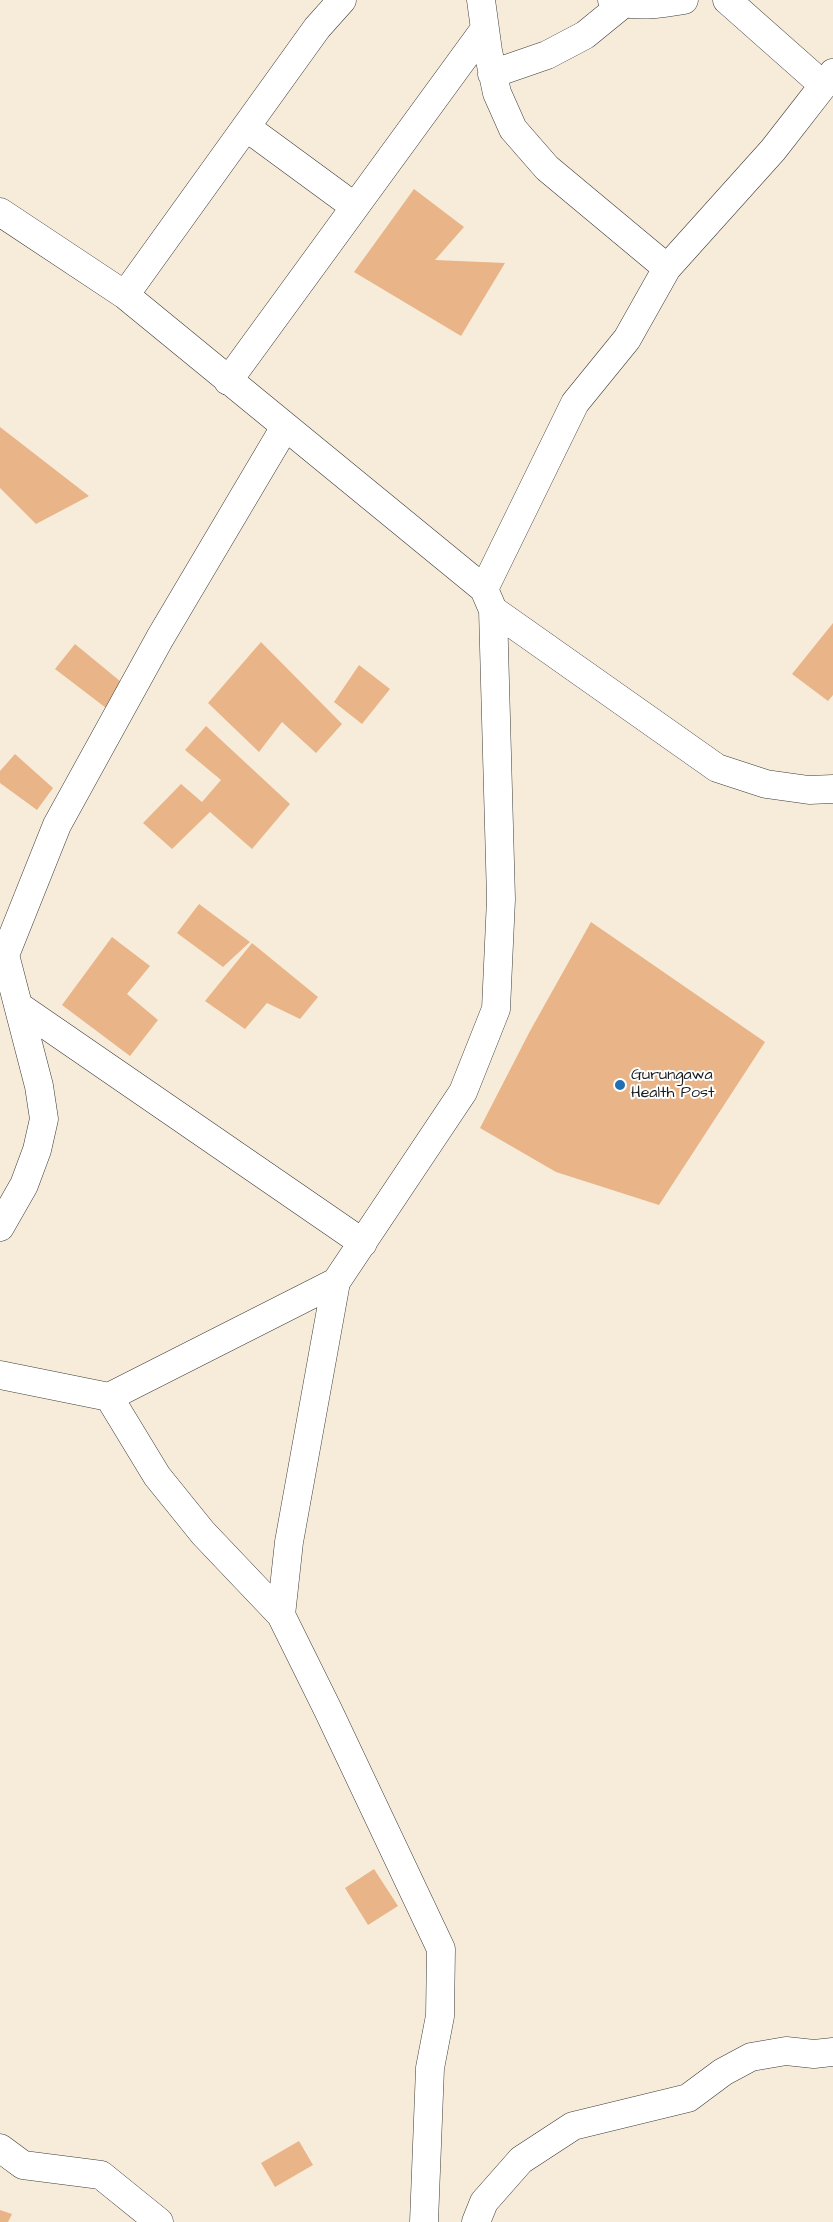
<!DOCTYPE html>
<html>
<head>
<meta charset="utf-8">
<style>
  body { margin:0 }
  canvas { display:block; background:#f7ecda }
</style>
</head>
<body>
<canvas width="833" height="2222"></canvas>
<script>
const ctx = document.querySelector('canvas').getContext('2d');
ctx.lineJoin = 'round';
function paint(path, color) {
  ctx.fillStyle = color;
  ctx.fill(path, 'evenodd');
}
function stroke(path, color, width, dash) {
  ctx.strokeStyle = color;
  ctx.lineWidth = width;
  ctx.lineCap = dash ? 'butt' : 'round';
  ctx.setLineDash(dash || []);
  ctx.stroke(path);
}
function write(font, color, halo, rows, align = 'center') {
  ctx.font = font + ' "Architects Daughter",sans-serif';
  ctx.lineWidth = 4;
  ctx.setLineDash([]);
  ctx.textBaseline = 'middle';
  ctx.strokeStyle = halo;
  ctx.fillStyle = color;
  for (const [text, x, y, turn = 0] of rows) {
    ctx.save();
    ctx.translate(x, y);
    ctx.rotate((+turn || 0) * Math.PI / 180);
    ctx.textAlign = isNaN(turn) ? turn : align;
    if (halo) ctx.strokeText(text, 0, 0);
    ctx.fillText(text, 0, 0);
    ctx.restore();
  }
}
const building = new Path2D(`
  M414,189L464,227L435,260L505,263L461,336L354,272Z
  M0,427L89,496L36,524L0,488Z
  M833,623V695L828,701L792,674Z
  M261,642L342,724L316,753L282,722L259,752L208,703Z
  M75,644L126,686L110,711L55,669Z
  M359,665L390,689L362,724L334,702Z
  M206,726L290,804L252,849L210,812L172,849L143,823L181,784L202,802L221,780L185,750Z
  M15,754L53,788L37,810L0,783V771Z
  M199,904L250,942L223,967L177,933Z
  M591,922L765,1042L659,1205L556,1172L480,1128L530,1031Z
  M112,937L150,966L127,994L158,1020L130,1056L62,1005Z
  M252,943L318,997L300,1019L267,1003L245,1029L205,1001Z
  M374,1869L398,1906L368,1925L345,1888Z
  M299,2141L313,2165L275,2187L261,2163Z
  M0,2210L12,2214L8,2222H0Z`);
const minor = new Path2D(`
  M481,0L488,51L497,93L513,129L547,168L667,268
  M612,0C635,8 661,4 684,0
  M727,0L823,85
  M492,74L547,55L585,35L623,4
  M246,127L355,207
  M0,212L125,295L484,589L493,610L501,899L496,1009L463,1092L336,1282L289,1542L281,1615L328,1710L441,1949L440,2016L430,2068L424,2222
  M125,295L317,28L342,0
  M228,381L484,30
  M484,589L575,403L627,339L667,268L773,150L833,73
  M493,610L717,768L766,784L809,790L833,789
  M20,1007L363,1243
  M0,1227L24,1185L37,1150L44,1119L39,1086L5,955L57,825L160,638L285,427
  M0,1375L109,1397L336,1282
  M109,1397L157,1476L203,1533L281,1615
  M0,2148L23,2165L101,2175L159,2222
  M476,2222L484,2202L521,2160L573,2126L688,2098L723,2072L751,2057L786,2051L814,2054L833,2052`);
const markers = [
  [620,1085,6,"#1f6fb2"]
];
const poiNames = [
  ["Gurungawa",631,1076],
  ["Health Post",631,1094]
];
paint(building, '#e9b487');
stroke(minor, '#3d3b38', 29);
stroke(minor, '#fff', 28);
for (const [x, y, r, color] of markers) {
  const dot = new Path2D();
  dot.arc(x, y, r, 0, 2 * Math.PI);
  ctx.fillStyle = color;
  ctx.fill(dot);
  stroke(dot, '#fff', 2);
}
write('16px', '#1c1c1c', '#fff', poiNames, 'left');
</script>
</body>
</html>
